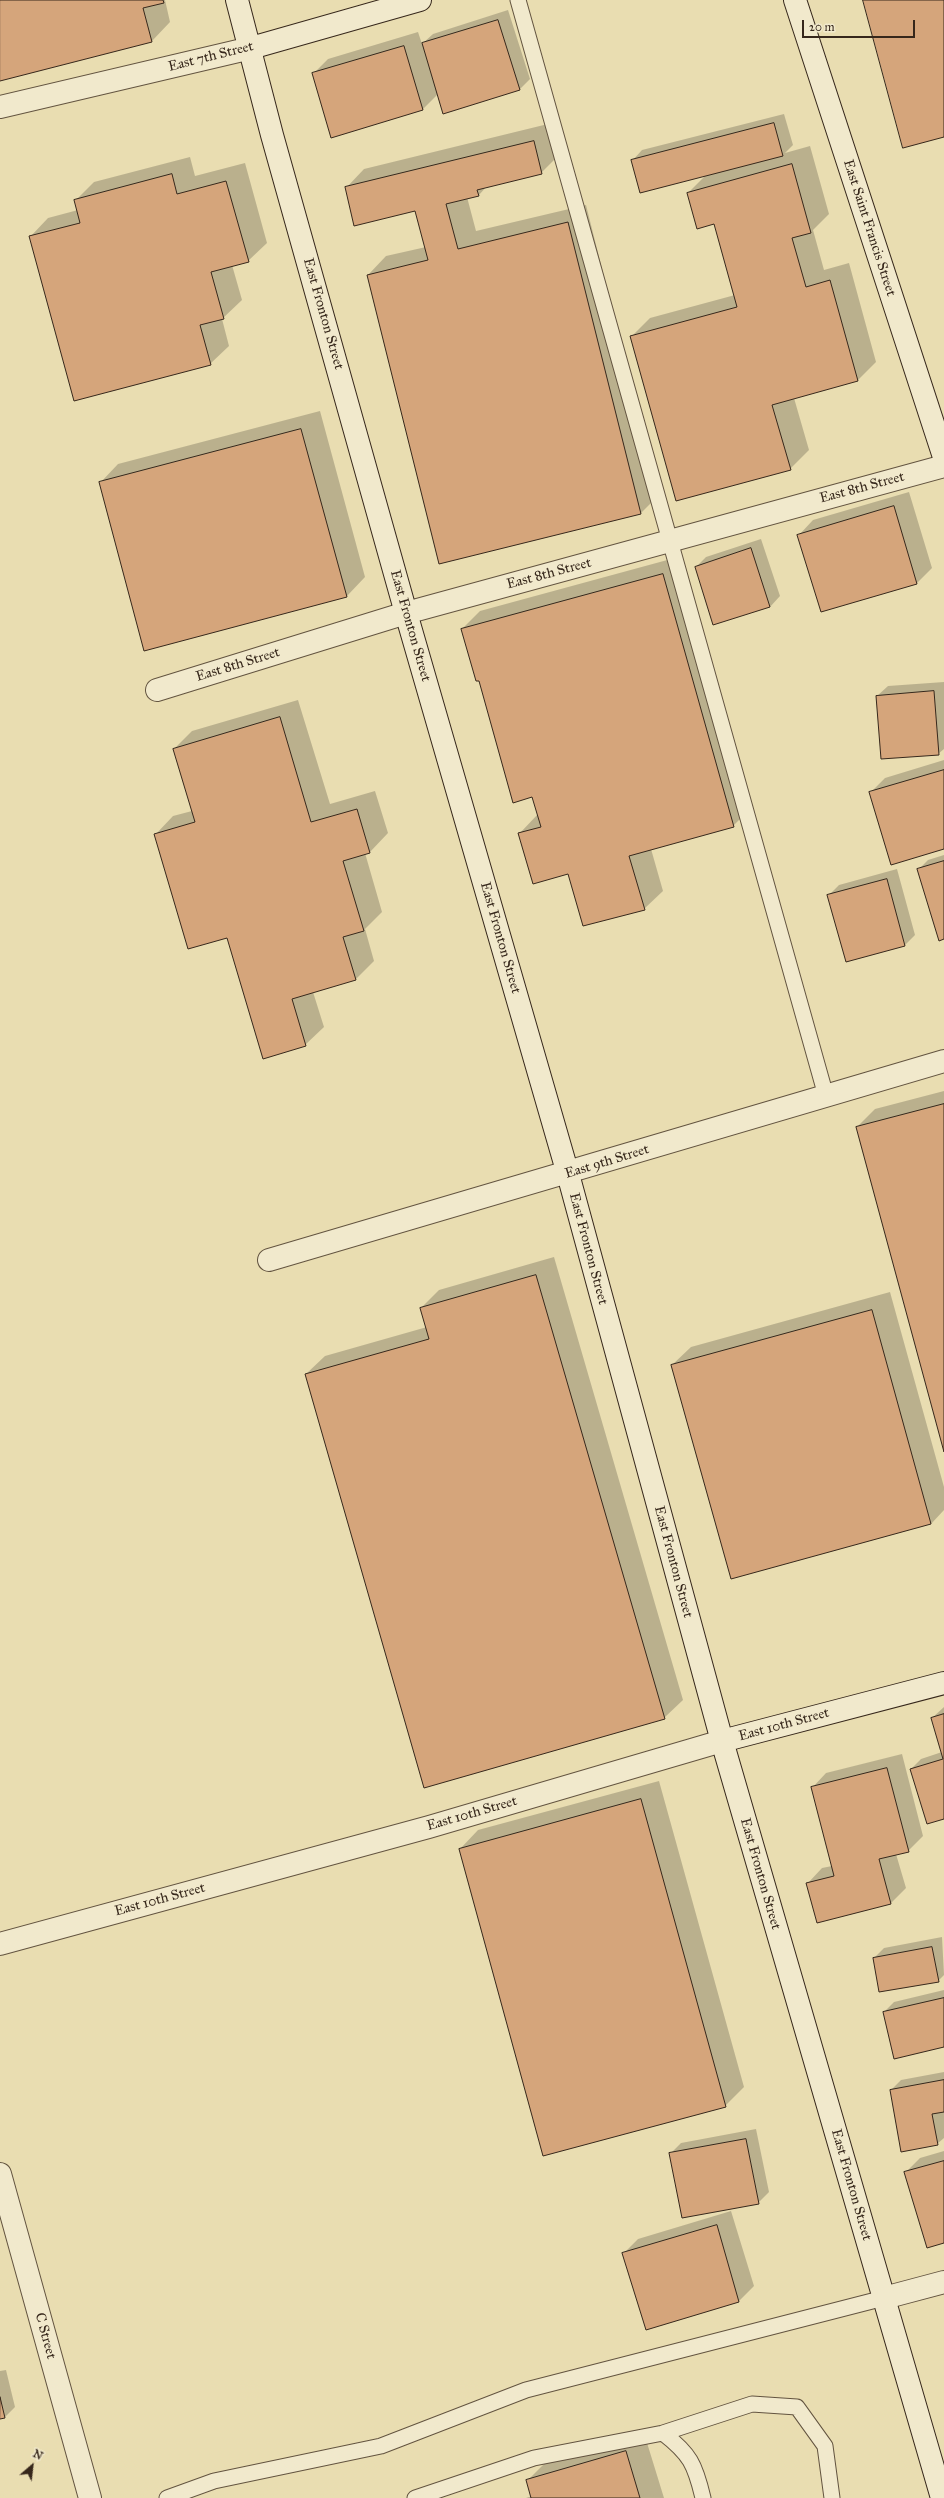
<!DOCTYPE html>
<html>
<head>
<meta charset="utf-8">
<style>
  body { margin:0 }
  #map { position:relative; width:944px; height:2498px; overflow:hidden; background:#e9ddb1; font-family:"IM FELL Great Primer",serif }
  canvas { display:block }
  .north { position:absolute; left:12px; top:2446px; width:40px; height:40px; -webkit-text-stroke:3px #f1e9cc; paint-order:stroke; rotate:28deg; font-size:11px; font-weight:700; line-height:16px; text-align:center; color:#36271b }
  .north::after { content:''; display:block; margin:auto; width:14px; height:18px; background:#36271b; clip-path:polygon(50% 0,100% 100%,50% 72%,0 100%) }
  .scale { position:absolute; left:802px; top:20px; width:113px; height:18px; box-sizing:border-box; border:2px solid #36271b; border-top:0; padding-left:5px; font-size:12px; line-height:14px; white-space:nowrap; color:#36271b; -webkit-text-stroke:3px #f1e9cc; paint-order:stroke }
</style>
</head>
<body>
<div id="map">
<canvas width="944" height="2498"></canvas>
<div class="north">N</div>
<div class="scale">20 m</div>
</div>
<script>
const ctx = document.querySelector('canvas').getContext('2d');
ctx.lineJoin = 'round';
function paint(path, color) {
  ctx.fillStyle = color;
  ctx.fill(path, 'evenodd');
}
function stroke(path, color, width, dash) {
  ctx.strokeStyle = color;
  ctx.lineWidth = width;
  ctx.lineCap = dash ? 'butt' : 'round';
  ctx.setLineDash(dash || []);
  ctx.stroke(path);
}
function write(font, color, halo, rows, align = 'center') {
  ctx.font = font + ' "IM FELL Great Primer",serif';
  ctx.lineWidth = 3;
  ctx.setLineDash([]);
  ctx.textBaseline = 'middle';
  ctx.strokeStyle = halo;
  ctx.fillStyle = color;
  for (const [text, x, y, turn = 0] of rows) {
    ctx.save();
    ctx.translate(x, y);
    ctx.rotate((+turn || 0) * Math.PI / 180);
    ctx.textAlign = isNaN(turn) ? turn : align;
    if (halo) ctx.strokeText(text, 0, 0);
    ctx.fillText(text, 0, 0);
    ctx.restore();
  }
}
const shadow = new Path2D(`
  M0,0H165L170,22L152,41L0,80Z
  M508,10L530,79L520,89L444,112L438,94L423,109L332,136L313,74L328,59L418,32L422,44L433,34Z
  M784,114L793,145L785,153L810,146L829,214L813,230L824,270L849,263L876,362L858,380L794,398L809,450L790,469L631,337L650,318L735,295L715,222L688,193L706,175L632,161L642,150Z
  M552,123L560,154L541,173L487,186L479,195L467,197L476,231L586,205L659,495L641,513L440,562L368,275L386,256L426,247L416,209L346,188L364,169Z
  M190,157L195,176L245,163L267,243L248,261L232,265L242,300L222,319L229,346L210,364L30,237L48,218L78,210L75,201L94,182Z
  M320,411L365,577L347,596L100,483L118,464Z
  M909,492L932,568L917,583L821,611L799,535L813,520Z
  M761,539L780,596L770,607L696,567L706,557Z
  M682,556L751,808L733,826L651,849L663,891L644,909L569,873L520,833L538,814L533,796L480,679L462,629L480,611Z
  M944,682V749L938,754L877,696L888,686Z
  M298,700L330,804L375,791L388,833L370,852L365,853L382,912L365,929L374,961L356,979L313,992L324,1027L305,1045L155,835L173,816L192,811L174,749L192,731Z
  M944,760V848L870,793L885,778Z
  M944,855V938L918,870L928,860Z
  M897,869L915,935L905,945L828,896L839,885Z
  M944,1091V1448L857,1127L875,1109Z
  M554,1257L683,1700L664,1718L306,1374L325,1356L427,1327L421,1308L439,1290Z
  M890,1292L944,1487V1510L931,1524L672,1365L691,1347Z
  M944,1707V1818L911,1769L921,1759L942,1752L932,1718Z
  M902,1754L923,1836L908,1851L896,1854L906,1888L891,1903L818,1922L808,1883L822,1868L832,1866L812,1788L826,1773Z
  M659,1781L744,2087L725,2106L460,1849L478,1830Z
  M942,1937L944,1975L938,1981L874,1958L884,1948Z
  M944,1990V2046L884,2012L894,2002Z
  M944,2072V2138L937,2144L891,2090L901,2080Z
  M756,2129L769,2192L758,2203L671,2153L681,2143Z
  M944,2151V2242L905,2173L920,2158Z
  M731,2211L754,2286L739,2301L646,2328L623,2254L638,2239Z
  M6,2370L15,2407L5,2417L0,2418V2371Z
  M644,2433L664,2498H526L532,2496L527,2481L546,2462Z`);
const building = new Path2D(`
  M0,0H163L164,3L143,8L152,42L0,81Z
  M863,0H944V137L903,148Z
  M498,20L520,90L443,114L422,43Z
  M404,46L423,110L331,138L312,73Z
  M774,123L783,156L640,193L631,160Z
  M534,141L542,174L477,190L479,196L446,204L458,249L568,222L641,514L439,564L367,275L428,260L415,211L354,226L345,187Z
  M792,164L811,233L792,238L806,287L830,280L858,381L772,405L791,470L676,501L630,336L737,307L714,224L697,229L687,193Z
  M172,174L177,194L226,181L249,262L211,272L224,319L200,325L211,365L74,401L29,236L80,223L74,200Z
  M301,429L347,597L144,651L99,482Z
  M894,506L917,584L821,612L797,535Z
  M751,548L770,607L713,625L695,567Z
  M663,574L734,827L629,856L645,910L583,926L568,874L533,884L518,833L541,827L532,797L513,803L479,681H476L461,629Z
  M934,691L939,755L881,759L876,696Z
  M280,717L311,822L357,809L370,853L343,861L364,931L343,937L356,980L292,999L306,1046L263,1059L227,938L188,949L154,834L195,822L173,749Z
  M944,770V849L891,865L869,792Z
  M944,861V939L939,941L917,869Z
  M887,879L905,946L846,962L827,895Z
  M944,1104V1452L856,1127Z
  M536,1275L665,1719L424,1788L305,1374L429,1339L420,1308Z
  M872,1310L931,1524L731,1579L671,1365Z
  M944,1714V1819L927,1824L910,1769L943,1759L931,1718Z
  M887,1768L909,1852L879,1859L891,1904L817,1923L806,1883L834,1876L811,1787Z
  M641,1799L726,2107L543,2156L459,1849Z
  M932,1947L939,1982L879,1992L873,1958Z
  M944,1998V2047L894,2059L883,2012Z
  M944,2080V2112L932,2114L938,2145L901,2152L890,2090Z
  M746,2139L759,2204L682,2218L669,2153Z
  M944,2161V2243L927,2248L904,2172Z
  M717,2225L739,2302L646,2330L622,2253Z
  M0,2397L5,2418L0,2419Z
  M626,2451L640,2498H531L526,2480Z`);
const lane = new Path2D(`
  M518,0L826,1096
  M663,2433L752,2404L797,2407L825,2446L832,2498
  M167,2498L214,2481L381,2446L526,2390L884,2298
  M415,2498L534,2458L663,2433C690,2454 695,2464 703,2498`);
const street = new Path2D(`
  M0,107L251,48
  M157,690L406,613L944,466
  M269,1260L944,1061
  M0,1944L429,1827L722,1741
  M0,2174L90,2498
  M884,2298L944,2282`);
const secondary = new Path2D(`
  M237,0L272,135L406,613L568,1174L722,1741L942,2498
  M795,0L944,457
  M251,48L420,0
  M722,1741L944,1683`);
const streetNames = [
  ["East 7th Street",211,57,-14],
  ["East Saint Francis Street",869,228,72],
  ["East Fronton Street",323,314,74],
  ["East 8th Street",862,488,-15],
  ["East 8th Street",549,574,-15],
  ["East Fronton Street",410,626,74],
  ["East 8th Street",238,665,-17],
  ["East Fronton Street",500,938,74],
  ["East 9th Street",607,1162,-17],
  ["East Fronton Street",588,1249,75],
  ["East Fronton Street",673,1562,75],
  ["East 10th Street",784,1725,-15],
  ["East 10th Street",472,1814,-16],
  ["East Fronton Street",760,1874,74],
  ["East 10th Street",160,1900,-15],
  ["East Fronton Street",851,2185,74],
  ["C Street",45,2336,75]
];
paint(shadow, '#0003');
paint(building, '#d5a57b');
stroke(building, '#36271b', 1);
stroke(lane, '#635440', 17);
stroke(street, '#635440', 24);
stroke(secondary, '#36271b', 24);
stroke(lane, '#f1e9cc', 15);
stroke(street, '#f1e9cc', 22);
stroke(secondary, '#f1e9cc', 22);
write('14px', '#36271b', '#f1e9cc', streetNames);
</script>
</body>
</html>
